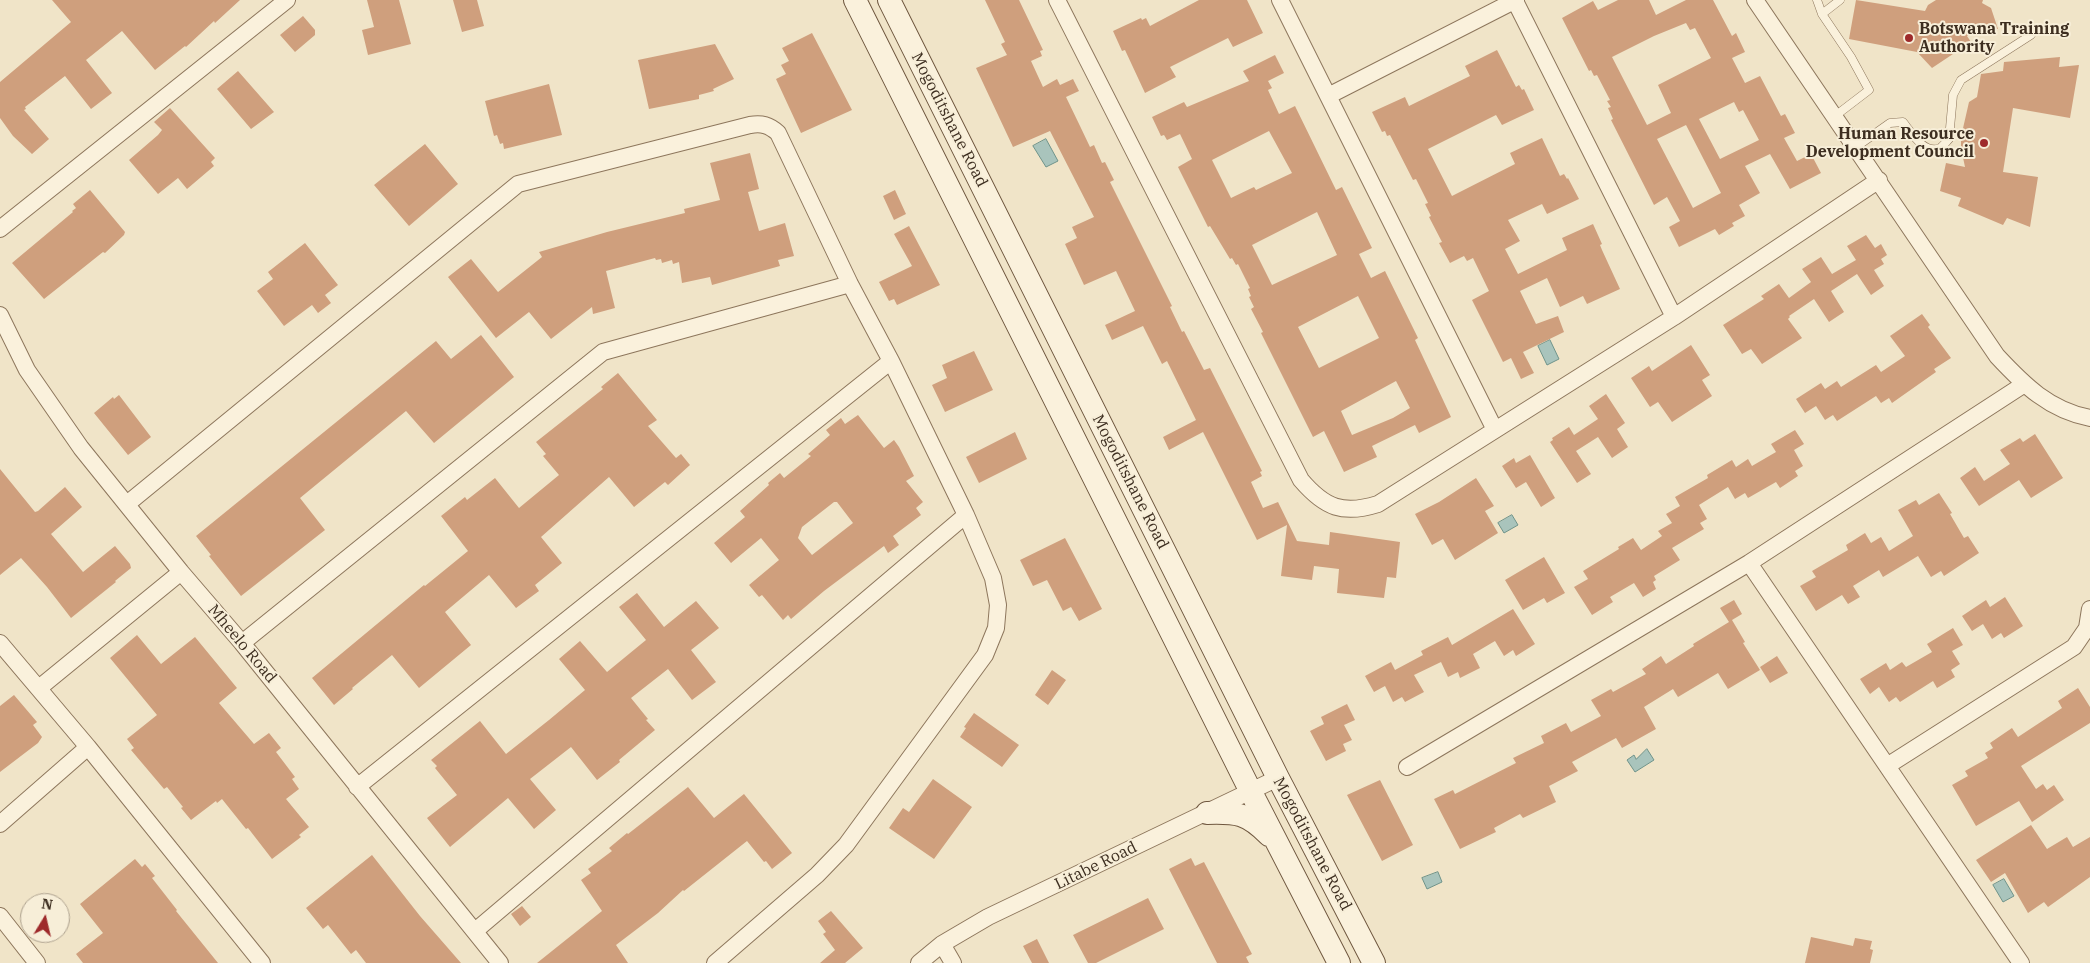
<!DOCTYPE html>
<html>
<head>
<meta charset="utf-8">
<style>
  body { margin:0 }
  #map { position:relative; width:2090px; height:963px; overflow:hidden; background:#f0e4c8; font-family:"IBM Plex Serif",serif }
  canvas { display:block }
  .north { position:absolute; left:20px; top:893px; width:50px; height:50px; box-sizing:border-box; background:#f7eed8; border:1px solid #ada18e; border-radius:50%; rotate:9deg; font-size:14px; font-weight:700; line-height:20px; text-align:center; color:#3d2e20 }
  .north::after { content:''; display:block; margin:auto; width:18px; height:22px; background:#9e2a2b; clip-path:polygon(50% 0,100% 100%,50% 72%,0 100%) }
</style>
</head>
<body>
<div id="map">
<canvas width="2090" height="963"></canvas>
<div class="north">N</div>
</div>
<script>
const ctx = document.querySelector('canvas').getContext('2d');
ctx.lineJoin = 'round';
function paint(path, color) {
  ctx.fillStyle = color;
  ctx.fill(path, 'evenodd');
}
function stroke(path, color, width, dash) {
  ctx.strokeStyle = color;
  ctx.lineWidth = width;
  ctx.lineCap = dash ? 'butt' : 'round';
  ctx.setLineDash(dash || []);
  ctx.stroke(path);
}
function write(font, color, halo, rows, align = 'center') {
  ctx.font = font + ' "IBM Plex Serif",serif';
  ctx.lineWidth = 4;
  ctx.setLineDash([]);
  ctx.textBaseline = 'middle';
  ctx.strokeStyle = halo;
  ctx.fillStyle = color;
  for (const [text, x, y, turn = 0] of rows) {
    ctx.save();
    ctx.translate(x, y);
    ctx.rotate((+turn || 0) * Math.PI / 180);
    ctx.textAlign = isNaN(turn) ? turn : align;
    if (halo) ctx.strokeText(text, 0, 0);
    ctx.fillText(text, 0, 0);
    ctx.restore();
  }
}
const water = new Path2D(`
  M1046,139L1058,161L1046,167L1033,146Z
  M1550,340L1559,359L1547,365L1538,346Z
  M1512,515L1518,525L1504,533L1498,523Z
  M1647,749L1654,760L1635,772L1627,760L1634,755L1636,759Z
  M1438,872L1442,882L1427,889L1422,878Z
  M2004,879L2014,896L2003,902L1993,885Z`);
const building = new Path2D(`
  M52,0H240L215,23L214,21L186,47L185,46L155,70L122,31L86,60L112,93L91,109L65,76L25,107L26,109L24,110L49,139L32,154L13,136L0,118V82L71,22Z
  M367,0H399L411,44L368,55L362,30L374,27Z
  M453,0H477L484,26L462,32Z
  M985,0H1019L1043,50L1040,51L1042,56L1031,61L1043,87L1057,79L1060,85L1073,79L1079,91L1066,97L1080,126L1090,147L1094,145L1102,163L1105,162L1114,180L1110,182L1172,306L1170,307L1182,332L1184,331L1204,370L1210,368L1262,471L1260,472L1262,476L1251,482L1263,508L1278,502L1297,541L1329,545L1330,532L1400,542L1396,578L1387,577L1384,598L1337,593L1339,569L1314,566L1312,580L1281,576L1287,525L1257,540L1203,432L1169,450L1163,437L1196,420L1167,361L1162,364L1143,326L1112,340L1105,325L1135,311L1116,271L1084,285L1065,244L1077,238L1072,227L1094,217L1050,131L1013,147L976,68L1007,55L1001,44L1005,42Z
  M1199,0H1247L1263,33L1233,47L1228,38L1170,67L1176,77L1145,93L1125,50L1122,51L1113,31L1141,18L1142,20L1146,18L1150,26Z
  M1618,0H1649L1656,15L1686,0H1713L1732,36L1736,33L1745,52L1732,58L1745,83L1760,76L1781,116L1785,114L1795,133L1784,138L1797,161L1811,154L1821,173L1790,189L1770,154L1745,166L1760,193L1739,205L1745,216L1732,223L1734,226L1719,235L1715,229L1679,247L1669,227L1680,221L1667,197L1654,205L1611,120L1613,119L1608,108L1611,107L1607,101L1610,100L1597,75L1594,76L1591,70L1589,71L1562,18L1593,1L1598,10ZM1686,23L1690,30L1695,28L1711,58L1658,85L1671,113L1647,125L1612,57L1654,36ZM1734,102L1739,112L1743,110L1759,140L1720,159L1699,119ZM1686,125L1721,193L1693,208L1657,139Z
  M1856,0L1925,11L1928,5L1936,0H1983L1982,3L1991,8L1998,29L1982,26L1967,36L1971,42L1932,68L1917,52L1849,39Z
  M303,16L315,30V35L295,52L280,35Z
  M812,33L852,110L801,133L776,79L786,74L781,65L789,61L782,48Z
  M715,44L734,79L713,89L714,91L699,95V99L649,109L638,60Z
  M1497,50L1516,87L1519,85L1522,90L1524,89L1534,110L1502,125L1496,115L1428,149L1452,196L1515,164L1510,153L1542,138L1560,176L1564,174L1567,179L1568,178L1579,199L1547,214L1542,204L1508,220L1520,241L1505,249L1518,274L1567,250L1562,238L1593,224L1602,244L1600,245L1602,250L1620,289L1587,304L1583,296L1560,307L1547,278L1520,291L1536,324L1558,316L1564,332L1523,352L1534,373L1521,379L1511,358L1503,362L1472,300L1489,291L1473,258L1467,261L1464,256L1450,263L1439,243L1442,242L1429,217L1431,216L1425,204L1428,203L1416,179L1413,180L1390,135L1387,136L1385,131L1382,132L1372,112L1405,97L1409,106L1470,76L1465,66Z
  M1275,55L1284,73L1268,81L1272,88L1268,90L1279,114L1295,106L1336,190L1342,187L1372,248L1359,254L1371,278L1385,271L1418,338L1415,340L1451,417L1419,433L1415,425L1372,446L1377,457L1344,472L1324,431L1313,437L1261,333L1263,332L1251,309L1254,307L1249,297L1251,296L1248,289L1250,288L1238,264L1236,265L1232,258L1230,259L1210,226L1208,227L1178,167L1192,159L1180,134L1167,140L1164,135L1161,136L1152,117L1184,102L1187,107L1249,81L1243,71ZM1269,131L1292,173L1256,190L1254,187L1231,198L1212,160ZM1317,212L1337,255L1272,285L1252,245ZM1358,296L1379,338L1319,368L1298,327ZM1396,381L1410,408L1393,418L1352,435L1341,411Z
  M2060,57L2059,67L2079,65L2070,118L2013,108L2003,172L2038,177L2030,227L2007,218L2003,225L1958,206L1961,198L1940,191L1946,163L1965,167L1961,148V137L1969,102L1977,97L1981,74L2003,71L2004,62Z
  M238,71L274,112L251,129L217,89Z
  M549,84L562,135L504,149L503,143L500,144L497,135L494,136L485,101Z
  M170,108L215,158L211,162L214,166L187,189L178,178L158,194L129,160L158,135L162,130L154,122Z
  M425,144L458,184L409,226L374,185Z
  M750,153L759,189L748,192L759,231L785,223L794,256L778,260L780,266L712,285L710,277L682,283L679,262L673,264L672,260L662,263L661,259L656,260L655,258L606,271L615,308L593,314L592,307L551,339L529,312L496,338L448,277L471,259L498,292L542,257L539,252L607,232L685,213L684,209L720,200L710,163Z
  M90,190L125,232L124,235L105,253L103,252L44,299L12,263L73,212L72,211L76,208L73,204Z
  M895,190L906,214L894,220L883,196Z
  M909,226L940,285L897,305L894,299L889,301L879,282L912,266L894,234Z
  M1866,235L1875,248L1881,244L1887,255L1881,259L1884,264L1874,270L1884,286L1871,295L1857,274L1831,291L1844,312L1829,322L1814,299L1789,316L1790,317L1788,319L1802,338L1762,364L1751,349L1742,354L1723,325L1764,299L1761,296L1779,284L1789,298L1811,282L1802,269L1821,257L1832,274L1856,260L1847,246Z
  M305,243L338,285L325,295L331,303L318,313L312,305L284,326L257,291L273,279L268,272Z
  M1922,314L1930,325L1928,327L1951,358L1934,369L1936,372L1892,403L1889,398L1881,403L1876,396L1837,421L1833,415L1825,420L1816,406L1805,413L1796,399L1821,383L1825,389L1837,381L1841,387L1876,365L1881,372L1905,356L1890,336Z
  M481,335L514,377L434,443L406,411L300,498L325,530L241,596L209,556L211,555L196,536L436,341L451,359Z
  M1691,345L1710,375L1702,380L1712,396L1672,422L1658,402L1650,407L1631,378L1649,366L1652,371Z
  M974,351L993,390L945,412L932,385L947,378L942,365Z
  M618,373L657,420L648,426L676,458L681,454L690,465L668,485L665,482L634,507L609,477L541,537L562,563L535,585L539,591L516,608L489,575L445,612L471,645L419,688L392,655L352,688L353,689L334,705L312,678L424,585L425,586L468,551L441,516L465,497L467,500L495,478L519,508L559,475L543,456L546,454L536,442L603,389L601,387Z
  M1606,394L1625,423L1617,429L1628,447L1612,458L1598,437L1576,451L1591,474L1577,483L1550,442L1553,440L1552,438L1569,427L1574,435L1598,419L1589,406Z
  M119,395L151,437L128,455L94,413L113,397L114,399Z
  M858,415L884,448L894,440L899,447L914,476L906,481L923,502L916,508L921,515L893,536L899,545L888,553L884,546L824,591L791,619L788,615L783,620L762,595L759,597L749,585L779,560L761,538L731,563L714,543L745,517L740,511L769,485L768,483L780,473L784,478L811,456L808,454L830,435L826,430L841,418L845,424ZM834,502H837L853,523L812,555L798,538L802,527Z
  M1795,430L1804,444L1794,450L1803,466L1795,471L1798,476L1780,488L1776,482L1748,498L1745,493L1735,499L1728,487L1699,505L1707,519L1700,523L1704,529L1672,548L1680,560L1654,576L1656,580L1653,582L1656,589L1643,597L1634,583L1610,597L1613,602L1592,615L1574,587L1588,579L1583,571L1619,549L1618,547L1633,538L1641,550L1662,536L1658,531L1672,523L1666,514L1680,506L1675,497L1708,478L1707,475L1732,460L1736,467L1748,459L1752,466L1776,452L1771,444Z
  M1015,432L1027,459L979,483L966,457Z
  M2035,434L2063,478L2031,498L2019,480L1979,506L1960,478L1975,467L1984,481L2010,464L2000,450L2020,438L2023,442Z
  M1530,455L1555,498L1541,507L1526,482L1516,488L1502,466L1514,458L1516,463Z
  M0,469L35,512L38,511L65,487L82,507L51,534L83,572L115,546L130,564L131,568L115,581L116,582L71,618L47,587L21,558L0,575Z
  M1476,478L1494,506L1485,511L1498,533L1455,560L1443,539L1432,545L1415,514L1439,502Z
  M1939,493L1952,513L1950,514L1964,538L1968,536L1979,553L1944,576L1941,571L1931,577L1918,556L1883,577L1879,570L1853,586L1860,597L1848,604L1842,595L1816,611L1800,586L1816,577L1812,571L1848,550L1846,545L1865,533L1871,543L1881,537L1889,551L1913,536L1898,510L1916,500L1919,505Z
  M1065,538L1102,609L1079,621L1071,607L1063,611L1047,580L1033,586L1020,560Z
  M1544,557L1565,593L1547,603L1544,598L1523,610L1505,580Z
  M637,593L664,627L696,601L719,628L691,650L716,682L692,700L668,669L631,698L648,719L646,720L655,730L619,760L620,762L597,780L571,747L530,779L556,810L534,829L508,798L450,847L427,818L457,795L435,768L437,766L431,760L480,721L506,754L549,720L585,690L559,659L580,641L607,672L646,640L619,607Z
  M2005,597L2023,626L2004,638L2001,633L1992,639L1983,624L1972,631L1962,616L1986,600L1990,607Z
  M1734,600L1742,614L1732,620L1745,642L1743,643L1760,670L1728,689L1718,673L1678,697L1673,689L1644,707L1656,729L1622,748L1616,738L1572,762L1578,771L1549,786L1556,802L1523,818L1520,814L1494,828L1496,832L1460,849L1434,799L1453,790L1455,794L1516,763L1513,758L1544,743L1541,736L1566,723L1571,732L1601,716L1591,700L1611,689L1613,692L1646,674L1642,669L1661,656L1666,664L1694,646L1693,644L1729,622L1720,608Z
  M1513,609L1535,644L1516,656L1513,650L1504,656L1495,641L1473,654L1480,668L1460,678L1458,672L1448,677L1441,662L1414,675L1424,692L1405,702L1402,697L1393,702L1385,686L1374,692L1365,676L1391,662L1395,670L1423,655L1421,651L1448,637L1452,645Z
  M1953,628L1963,645L1952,651L1960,664L1951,670L1955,677L1937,688L1933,681L1900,702L1896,697L1889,702L1879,687L1870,694L1860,679L1886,663L1890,670L1902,662L1906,667L1932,652L1927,644Z
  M137,635L161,664L195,637L237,688L219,703L254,744L269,733L281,748L276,752L295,777L292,779L299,789L286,799L309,827L299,835L301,837L272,859L248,828L246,829L222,799L217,803L216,801L191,820L181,808L183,807L167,787L164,789L131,750L134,748L127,739L157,715L110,658Z
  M1777,656L1788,673L1770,683L1760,667Z
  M1052,670L1066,680L1048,705L1035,695Z
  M2078,688L2090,707V723L2021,766L2036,789L2043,784L2047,790L2054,785L2064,800L2032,822L2019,801L1976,826L1952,785L1968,776L1965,771L1988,758L1985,753L1993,748L1990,743L2012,728L2018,737L2062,708L2058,701Z
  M14,695L37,722L33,725L42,737L38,743L0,772V706Z
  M1347,704L1355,720L1344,725L1352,740L1343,744L1346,751L1326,761L1310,731L1324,724L1321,717Z
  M974,713L1019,745L1002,767L960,737L966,728L964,727Z
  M933,779L972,807L934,859L889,828L903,808L909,812Z
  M1380,780L1413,845L1382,861L1347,795Z
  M688,787L714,818L744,794L792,853L772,869L766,861L764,862L747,841L684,891L683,890L658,913L616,945L628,963H537L602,911L581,880L591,873L588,869L612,851L609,848L627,833L628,834Z
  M2031,825L2047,849L2067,837L2073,847L2090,837V877L2048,907L2044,902L2028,913L2005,873L1991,882L1976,860Z
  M372,855L420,916L461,963H366L356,950L351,954L328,925L323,929L306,908Z
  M1191,858L1195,866L1204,862L1252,954L1246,957L1249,963H1217L1169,869Z
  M135,859L142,867L145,864L155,876L152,878L177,910L176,911L218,963H83L76,954L103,933L80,904Z
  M1148,898L1164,929L1096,963H1088L1073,935Z
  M522,906L531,917L520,926L511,914Z
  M831,911L863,948L845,963H820L835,950L823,934L826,932L818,921Z
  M1811,937L1853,946L1855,938L1872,941L1870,949L1873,950L1870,963H1805Z
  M1037,939L1049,963H1032L1023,946Z`);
const service = new Path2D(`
  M1817,0L1822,14L1851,57L1869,90L1835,116
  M1822,14L1840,0
  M1856,147L1890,123L1903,122C1911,132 1924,155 1940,148C1943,146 1946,142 1949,139L1953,95L1961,80L2031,35`);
const minor = new Path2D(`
  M1057,0L1301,480C1325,508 1343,515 1378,504L1674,317L1879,180
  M1280,0L1495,430
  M1755,0L1997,356C2024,385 2049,410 2090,418
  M1515,1L1674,317
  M1328,96L1516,0
  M0,229L287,0
  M0,315L27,370L81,448L181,572L242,643L500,963
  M127,504L518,184L750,125C762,123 769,125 778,133L850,284L891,361L966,515L993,578L998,605L996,628L985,655L846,845L817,875L715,963
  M1749,563L2021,963
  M0,643L88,747L262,963
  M242,643L603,352L850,284
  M39,688L181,572
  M1887,766L2074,647L2087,628L2090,609
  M1407,767L1749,563L2023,385
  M357,787L891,361
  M0,824L88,747
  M0,916L37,963
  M475,931L966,515
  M942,944L953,963
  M919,963L942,944L988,917L1278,778`);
const secondary = new Path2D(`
  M855,0L1251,792L1339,963
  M889,0L1278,778L1374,963
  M1207,813C1237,812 1247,813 1269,835`);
const markers = [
  [1909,38,5,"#9e2a2b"],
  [1984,143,5,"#9e2a2b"]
];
const poiNames = [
  ["Botswana Training",1919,29],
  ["Authority",1919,47],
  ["Human Resource",1974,134,"right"],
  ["Development Council",1974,152,"right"]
];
const streetNames = [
  ["Mogoditshane Road",949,120,63],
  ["Mogoditshane Road",1130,482,63],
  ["Mheelo Road",242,644,50],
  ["Mogoditshane Road",1312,844,62],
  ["Litabe Road",1096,866,-26]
];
paint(water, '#a9c4bc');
stroke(water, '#6f938a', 1);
paint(building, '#cf9f7d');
stroke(service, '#8d765c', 9);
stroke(minor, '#8d765c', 18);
stroke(secondary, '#6f573f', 24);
stroke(service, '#faf1dc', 8);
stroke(minor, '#faf1dc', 16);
stroke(secondary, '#faf1dc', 22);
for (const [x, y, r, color] of markers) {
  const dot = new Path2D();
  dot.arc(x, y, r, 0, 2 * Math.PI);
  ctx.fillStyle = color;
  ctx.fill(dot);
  stroke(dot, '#f7eed8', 2);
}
write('bold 16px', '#3d2e20', '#f7eed8', poiNames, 'left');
write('16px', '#3d2e20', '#f7eed8', streetNames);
</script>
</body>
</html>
